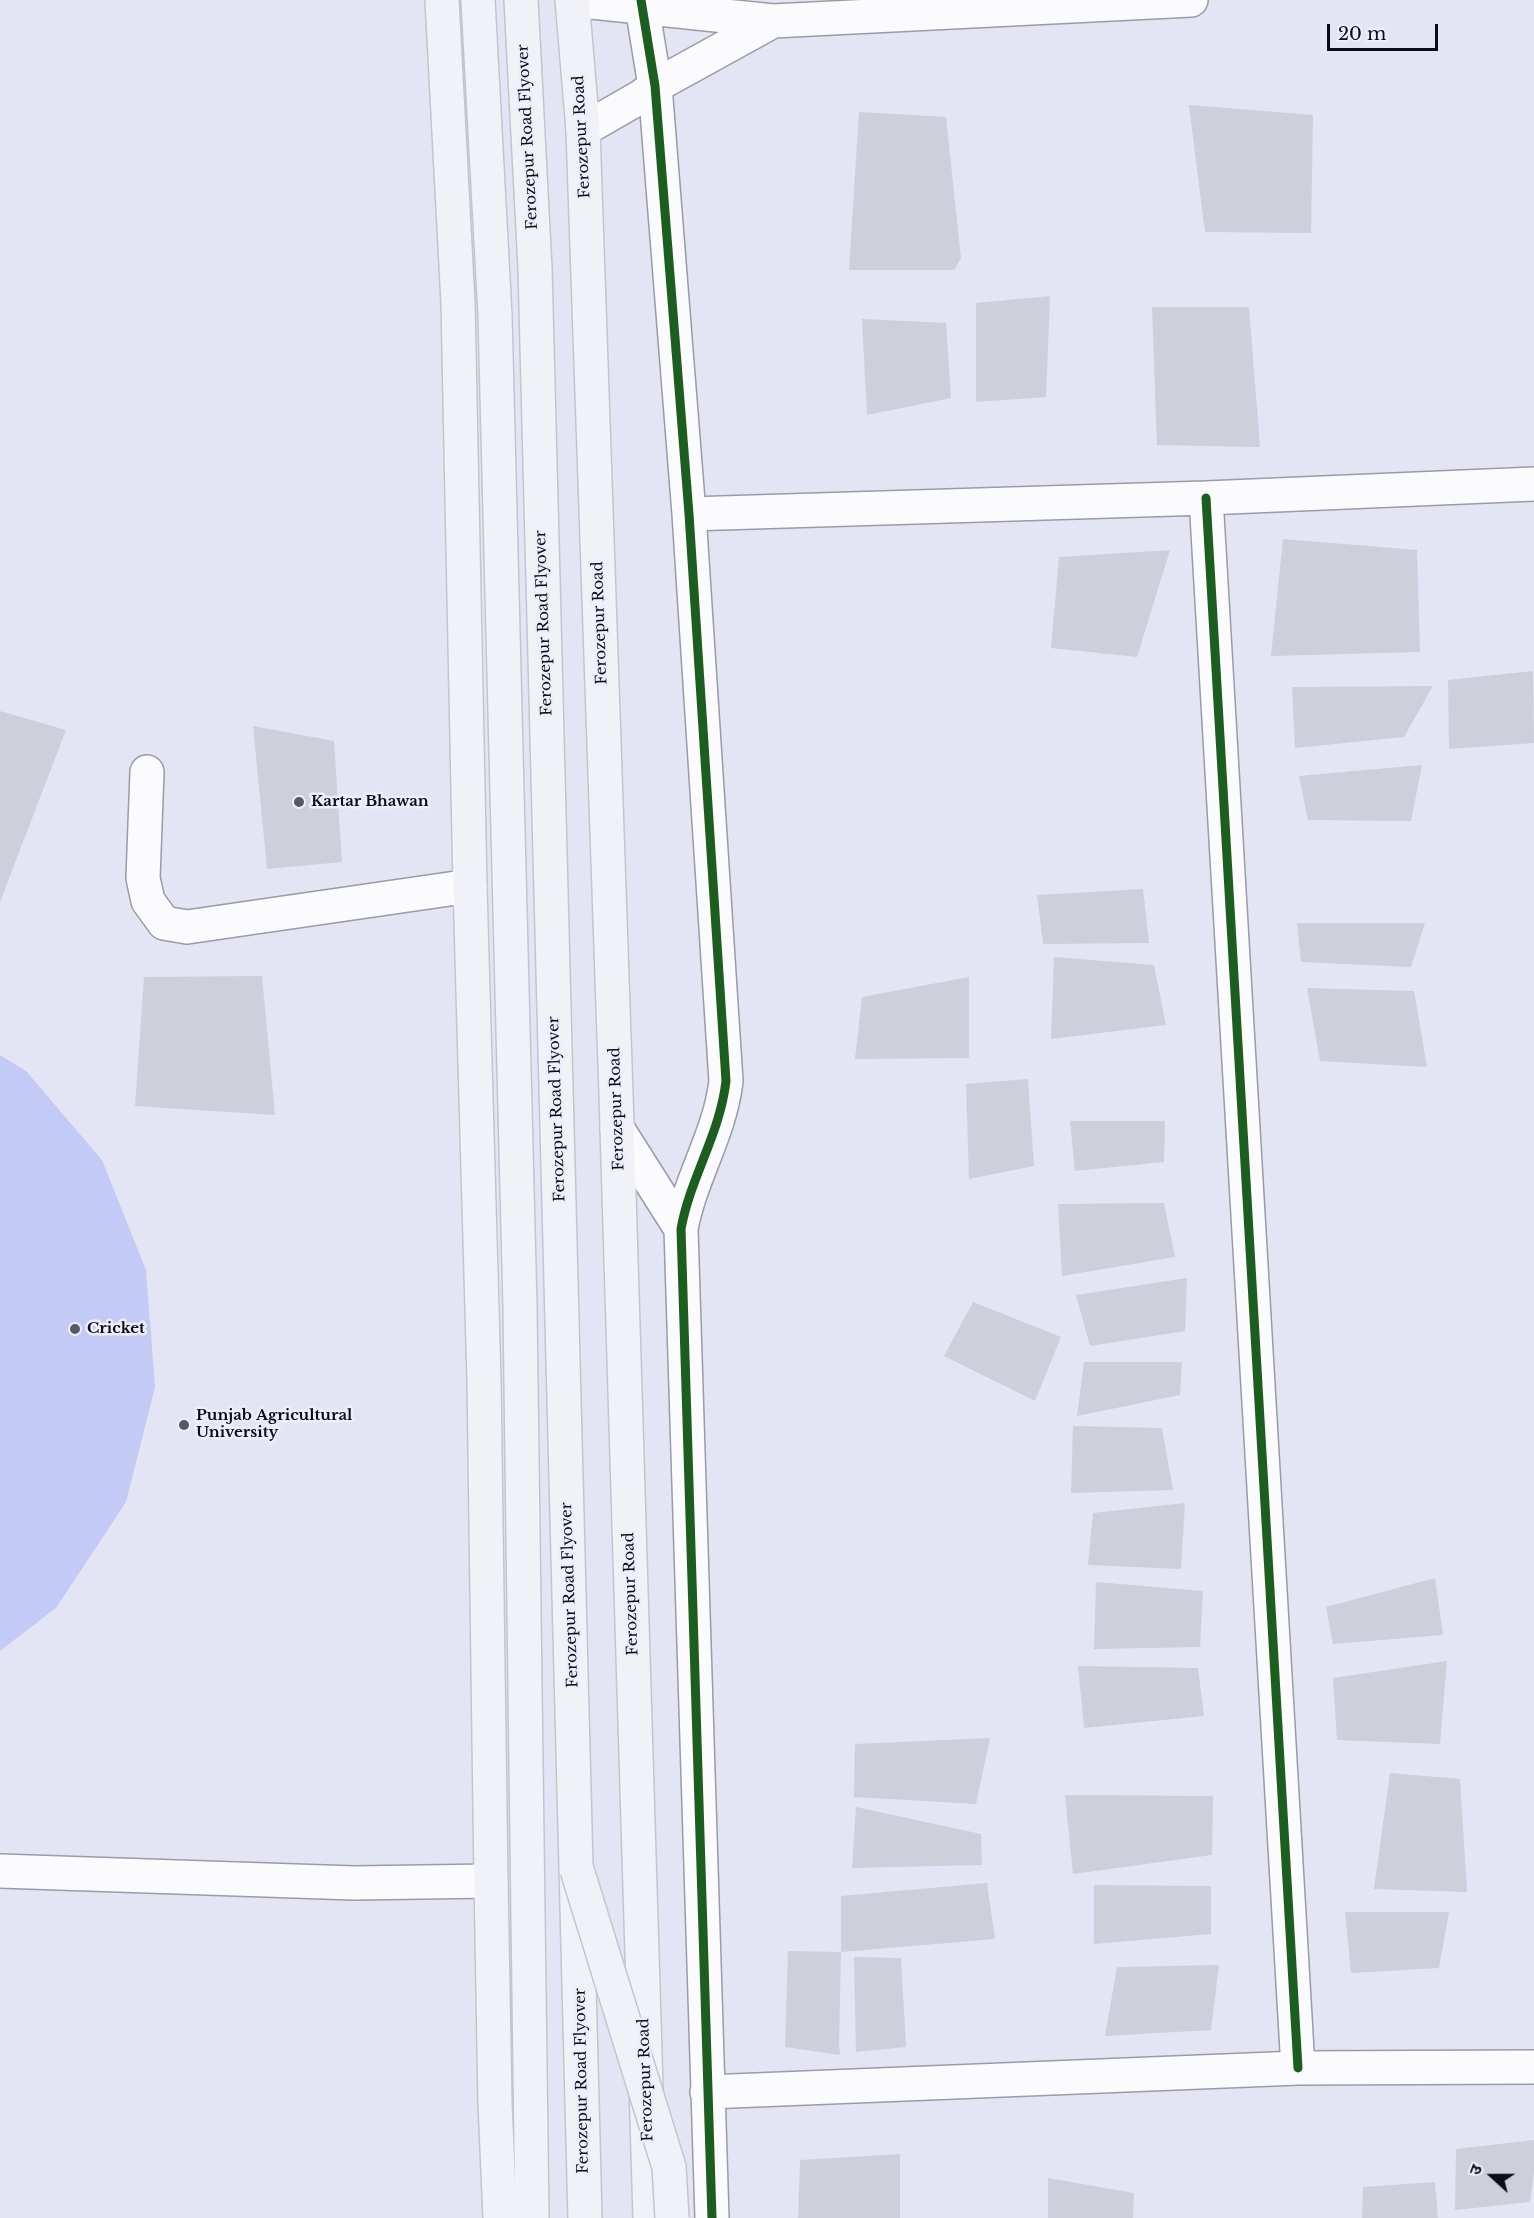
<!DOCTYPE html>
<html>
<head>
<meta charset="utf-8">
<style>
  body { margin:0 }
  #map { position:relative; width:1534px; height:2218px; overflow:hidden; background:#e3e5f4; font-family:"Libre Baskerville","Noto Sans Devanagari",serif }
  canvas { display:block }
  .north { position:absolute; left:1462px; top:2146px; width:60px; height:60px; -webkit-text-stroke:4px #eceefa; paint-order:stroke; rotate:291deg; font-size:16px; font-weight:700; line-height:24px; text-align:center; color:#0b0c15 }
  .north::after { content:''; display:block; margin:auto; width:21px; height:27px; background:#0b0c15; clip-path:polygon(50% 0,100% 100%,50% 72%,0 100%) }
  .scale { position:absolute; left:1327px; top:24px; width:111px; height:27px; box-sizing:border-box; border:3px solid #0b0c15; border-top:0; padding-left:8px; font-size:18px; line-height:21px; white-space:nowrap; color:#0b0c15; -webkit-text-stroke:4px #eceefa; paint-order:stroke }
</style>
</head>
<body>
<div id="map">
<canvas width="1534" height="2218"></canvas>
<div class="north">उ</div>
<div class="scale">20 m</div>
</div>
<script>
const ctx = document.querySelector('canvas').getContext('2d');
ctx.lineJoin = 'round';
function paint(path, color) {
  ctx.fillStyle = color;
  ctx.fill(path, 'evenodd');
}
function stroke(path, color, width, dash) {
  ctx.strokeStyle = color;
  ctx.lineWidth = width;
  ctx.lineCap = dash ? 'butt' : 'round';
  ctx.setLineDash(dash || []);
  ctx.stroke(path);
}
function write(font, color, halo, rows, align = 'center') {
  ctx.font = font + ' "Libre Baskerville",serif';
  ctx.lineWidth = 5;
  ctx.setLineDash([]);
  ctx.textBaseline = 'middle';
  ctx.strokeStyle = halo;
  ctx.fillStyle = color;
  for (const [text, x, y, turn = 0] of rows) {
    ctx.save();
    ctx.translate(x, y);
    ctx.rotate((+turn || 0) * Math.PI / 180);
    ctx.textAlign = isNaN(turn) ? turn : align;
    if (halo) ctx.strokeText(text, 0, 0);
    ctx.fillText(text, 0, 0);
    ctx.restore();
  }
}
const green = new Path2D(`
  M0,1055L26,1071L102,1160L146,1270L155,1387L126,1502L56,1608L0,1651Z`);
const building = new Path2D(`
  M1189,105L1313,115L1311,233L1205,232Z
  M859,112L946,117L961,258L954,270H849Z
  M1050,296L1046,397L976,402V303Z
  M1152,307H1249L1260,447L1157,445Z
  M862,319L946,323L951,398L867,415Z
  M1283,539L1417,550L1420,652L1271,656Z
  M1170,550L1137,657L1051,648L1059,557Z
  M1533,671L1534,743L1449,749L1448,680Z
  M1433,686L1404,737L1295,748L1292,687Z
  M0,711L66,730L0,902Z
  M253,726L334,741L342,862L267,869Z
  M1422,765L1411,821L1308,820L1299,776Z
  M1143,889L1149,943L1043,944L1037,895Z
  M1297,923H1425L1411,967L1301,962Z
  M1054,957L1154,965L1166,1025L1051,1039Z
  M262,976L275,1115L135,1106L144,977Z
  M969,977V1058L855,1059L862,997Z
  M1307,988L1414,991L1427,1067L1320,1061Z
  M1028,1079L1034,1166L969,1179L966,1084Z
  M1070,1121H1165L1164,1162L1075,1171Z
  M1164,1203L1175,1257L1062,1276L1058,1204Z
  M1187,1278L1185,1331L1090,1346L1076,1295Z
  M973,1302L1061,1337L1035,1401L944,1356Z
  M1084,1362H1182L1180,1395L1077,1416Z
  M1073,1426L1162,1428L1173,1490L1071,1493Z
  M1185,1503L1181,1569L1088,1565L1093,1513Z
  M1435,1578L1443,1635L1333,1644L1326,1607Z
  M1096,1582L1203,1591L1200,1647L1094,1649Z
  M1447,1661L1440,1744L1337,1740L1333,1678Z
  M1078,1666L1198,1668L1204,1716L1084,1728Z
  M990,1738L976,1804L854,1797L855,1744Z
  M1390,1773L1460,1779L1467,1892L1374,1889Z
  M1065,1795L1213,1796L1212,1855L1073,1874Z
  M856,1807L981,1834L982,1865L852,1868Z
  M987,1883L995,1939L841,1952V1896Z
  M1094,1885L1211,1886V1934L1094,1944Z
  M1345,1912H1449L1439,1968L1351,1973Z
  M788,1951L841,1952L839,2045L840,2055L785,2047Z
  M854,1957L901,1958L906,2047L856,2052Z
  M1219,1965L1211,2030L1105,2036L1117,1967Z
  M1534,2140V2171L1530,2202L1455,2210L1456,2149Z
  M900,2154V2218H798L800,2160Z
  M1048,2178L1134,2193L1133,2218H1048Z
  M1435,2182L1438,2218H1362L1363,2187Z`);
const minor = new Path2D(`
  M573,0L773,21L1191,0
  M641,0L655,86L689,514L726,1081C720,1134 690,1178 681,1229L712,2218
  M583,130L642,96L655,86L773,21
  M1206,498L1298,2068
  M689,514L1206,498L1534,484
  M147,772L143,878L148,901L164,923L187,927L470,886
  M617,1128L681,1229
  M0,1871L354,1883L491,1881
  M707,2092L1298,2068L1534,2067`);
const major = new Path2D(`
  M442,0L458,303L470,886L484,1380L491,1881L495,2103L500,2218
  M478,0L495,315L520,1307L532,2218
  M521,0L535,268L585,2218
  M572,0L583,130L616,1094L650,2218`);
const majorBridge = new Path2D(`
  M577,1870L669,2167L672,2218`);
const cycleway = new Path2D(`
  M641,0L655,86L689,514L726,1081C720,1134 690,1178 681,1229L712,2218
  M1206,498L1298,2068`);
const markers = [
  [299,802,6,"#575863"],
  [75,1329,6,"#575863"],
  [184,1425,6,"#575863"]
];
const streetNames = [
  ["Ferozepur Road Flyover",528,137,-93],
  ["Ferozepur Road",582,137,-93],
  ["Ferozepur Road Flyover",544,623,-92],
  ["Ferozepur Road",600,623,-92],
  ["Ferozepur Road Flyover",557,1109,-92],
  ["Ferozepur Road",617,1109,-92],
  ["Ferozepur Road",631,1594,-92],
  ["Ferozepur Road Flyover",570,1595,-92],
  ["Ferozepur Road",646,2080,-92],
  ["Ferozepur Road Flyover",582,2081,-91]
];
const poiNames = [
  ["Kartar Bhawan",311,802],
  ["Cricket",87,1329],
  ["Punjab Agricultural",196,1416],
  ["University",196,1433]
];
paint(green, '#c4caf6');
paint(building, '#cdcfdb');
stroke(minor, '#999ba6', 36);
stroke(major, '#c4c5cc', 36);
stroke(minor, '#fbfbfd', 33);
stroke(major, '#f1f2f7', 33);
stroke(majorBridge, '#c4c5cc', 36, []);
stroke(majorBridge, '#f1f2f7', 33);
stroke(cycleway, '#1b5e20', 9);
for (const [x, y, r, color] of markers) {
  const dot = new Path2D();
  dot.arc(x, y, r, 0, 2 * Math.PI);
  ctx.fillStyle = color;
  ctx.fill(dot);
  stroke(dot, '#eceefa', 2);
}
write('15px', '#0b0c15', '#eceefa', streetNames);
write('bold 15px', '#0b0c15', '#eceefa', poiNames, 'left');
</script>
</body>
</html>
